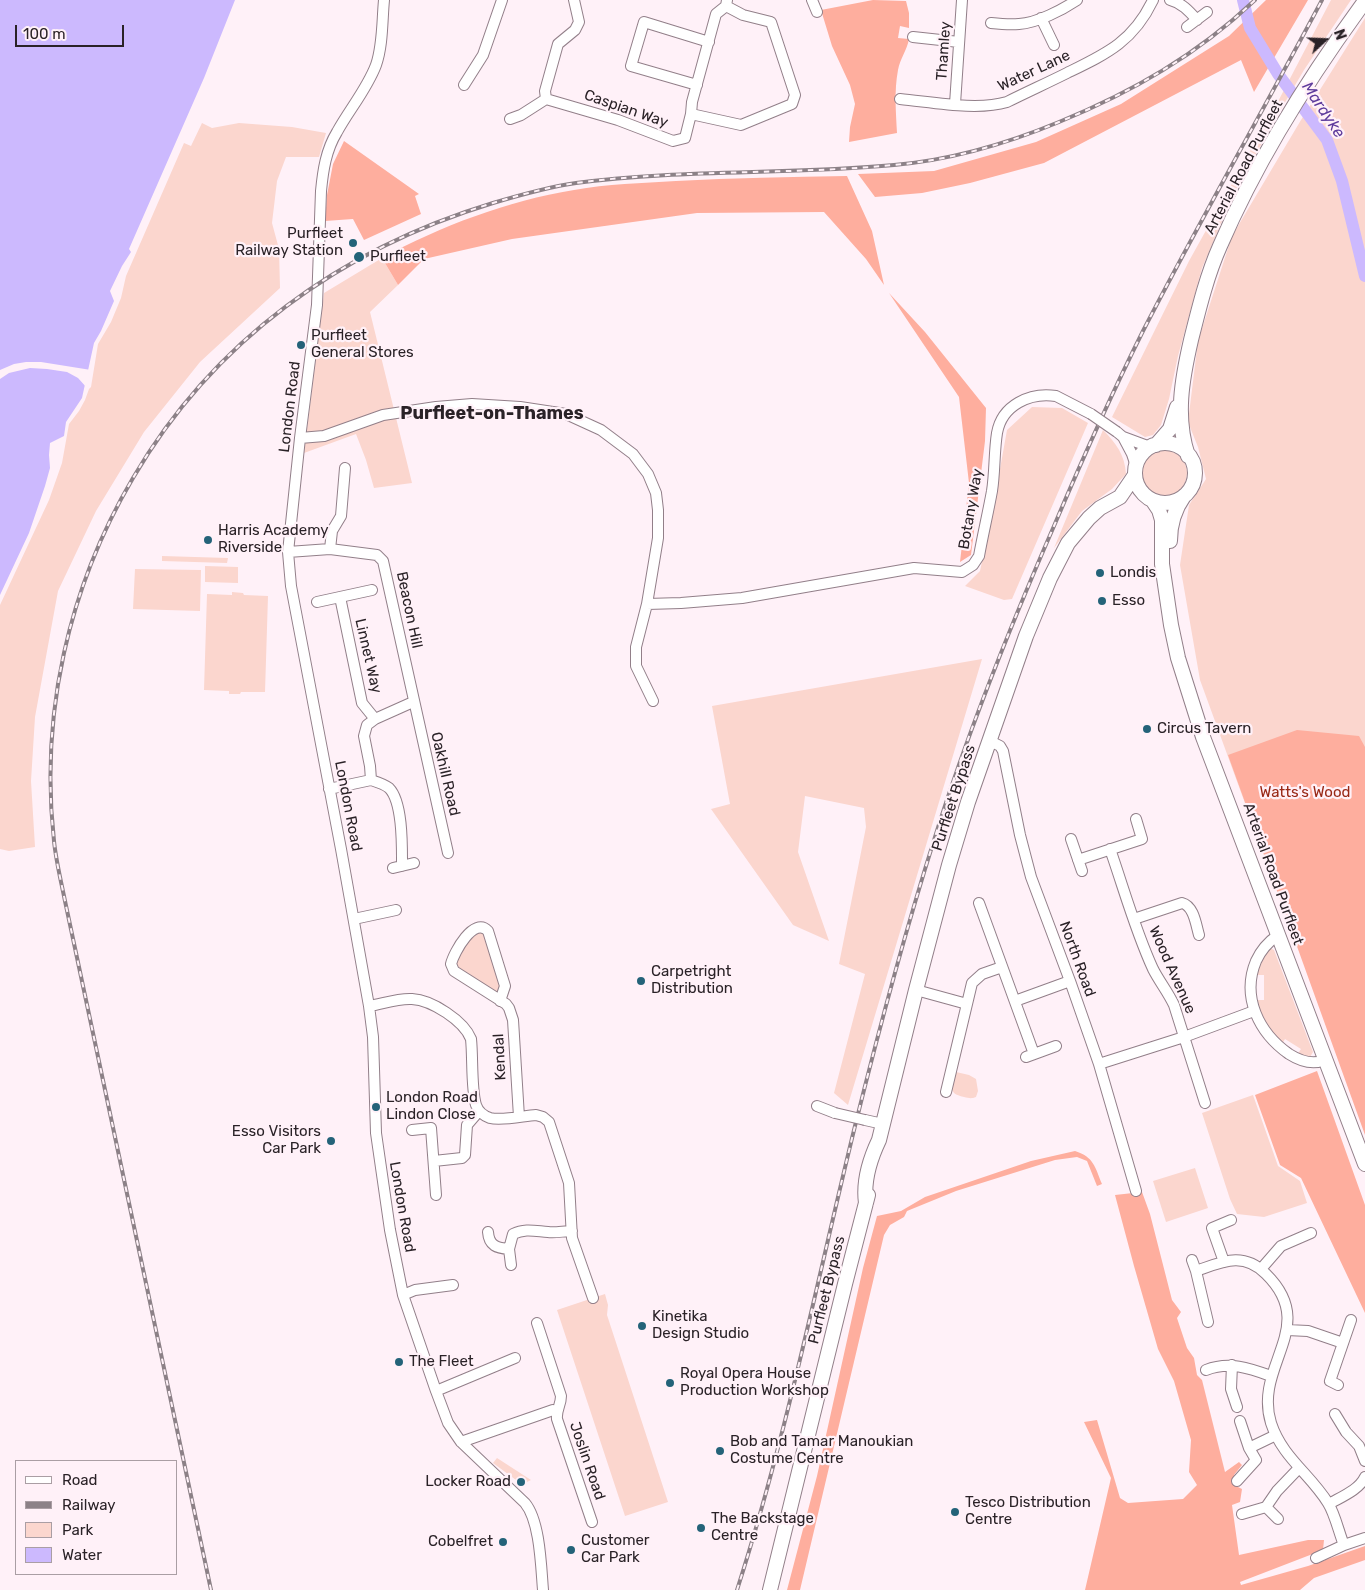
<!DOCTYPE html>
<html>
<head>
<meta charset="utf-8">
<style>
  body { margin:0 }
  #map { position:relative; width:1365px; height:1590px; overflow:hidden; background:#fff1f8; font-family:Rubik,sans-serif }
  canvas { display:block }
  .legend { position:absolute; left:15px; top:1460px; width:162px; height:115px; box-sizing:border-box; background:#fff1f8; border:1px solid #aa9ea4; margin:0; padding:6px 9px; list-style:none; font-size:15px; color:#2a2227 }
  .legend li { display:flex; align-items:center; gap:10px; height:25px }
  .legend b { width:25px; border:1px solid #aa9ea4 }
  .north { position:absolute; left:1300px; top:15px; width:50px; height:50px; -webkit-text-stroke:4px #fff1f8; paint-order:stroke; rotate:70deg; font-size:14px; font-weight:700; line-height:20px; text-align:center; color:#2a2227 }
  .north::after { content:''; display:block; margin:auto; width:18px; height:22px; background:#2a2227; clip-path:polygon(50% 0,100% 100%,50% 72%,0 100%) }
  .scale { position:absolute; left:15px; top:25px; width:109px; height:22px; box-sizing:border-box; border:2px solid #2a2227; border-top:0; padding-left:6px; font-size:15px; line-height:18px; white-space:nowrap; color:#2a2227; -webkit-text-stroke:4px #fff1f8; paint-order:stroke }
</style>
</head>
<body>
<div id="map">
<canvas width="1365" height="1590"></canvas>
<ul class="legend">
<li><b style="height:6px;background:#fff"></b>Road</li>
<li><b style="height:6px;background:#8c8187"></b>Railway</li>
<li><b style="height:14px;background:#fbd6ce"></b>Park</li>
<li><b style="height:14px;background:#ccb9fe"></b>Water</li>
</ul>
<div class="north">N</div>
<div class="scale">100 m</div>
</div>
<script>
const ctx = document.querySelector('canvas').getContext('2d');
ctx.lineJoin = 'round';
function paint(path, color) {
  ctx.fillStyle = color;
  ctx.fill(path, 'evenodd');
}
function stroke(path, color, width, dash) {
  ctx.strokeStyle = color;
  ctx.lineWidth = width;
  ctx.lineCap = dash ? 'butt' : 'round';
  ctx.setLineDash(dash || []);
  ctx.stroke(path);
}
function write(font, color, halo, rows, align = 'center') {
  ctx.font = font + ' Rubik,sans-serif';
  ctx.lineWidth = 4.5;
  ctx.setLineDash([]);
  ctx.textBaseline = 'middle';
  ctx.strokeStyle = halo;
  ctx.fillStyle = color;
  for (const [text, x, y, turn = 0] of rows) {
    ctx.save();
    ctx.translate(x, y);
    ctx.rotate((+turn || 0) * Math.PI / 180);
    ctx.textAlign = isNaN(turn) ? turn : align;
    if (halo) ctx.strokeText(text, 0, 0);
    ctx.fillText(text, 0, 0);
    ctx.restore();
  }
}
const green = new Path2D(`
  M1331,0H1351L1304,70L1277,116L1272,113Z
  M1365,18V870L1281,902L1200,680L1180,565L1189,505L1206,479L1198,447L1188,422L1198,341L1232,236L1301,120Z
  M1270,115L1276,118L1234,193L1202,268L1178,356L1169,399L1161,425L1153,435L1145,437L1112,417L1189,261Z
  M202,123L212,128L239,123L292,127L326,133L319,157H286L277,181L272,223L279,249L280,288L200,362L144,432L96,511L58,591L35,717L31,781L35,847L9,851L0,849V605L49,500L62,463L69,424L79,411L85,400L89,389L91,387L98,344L111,322L121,298L126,276L184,143L191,146Z
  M382,258L398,285L370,312L412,483L374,488L366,460L356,434L304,453L324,293Z
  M1032,407L1062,408L1088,423L1012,599L1004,600L965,586L980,571L991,519L1007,430Z
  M1103,430C1116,443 1125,455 1126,474L1112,489L1082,511L1054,548Z
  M1141 473a23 23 0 1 1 46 0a23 23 0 1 1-46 0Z
  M162,556L228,558L227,563L162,561Z
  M205,566L238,567V583L205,582Z
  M135,569L201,570L200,611L133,609Z
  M232,592L243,593L244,595L268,596L265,692H241L240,694H229V691L204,690L207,594L232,595Z
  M982,659L848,1105L834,1093L865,974L839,964L866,827L864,808L805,796L798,852L829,941L793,925L711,809L730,804L712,706Z
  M483,932L502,990L497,994L457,968L455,961L474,933Z
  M1270,948L1274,950L1313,1052L1310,1057L1297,1055L1301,1049L1285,1039L1281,1046L1270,1037L1254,1000H1264V975H1256L1264,953Z
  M956,1072L969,1075L976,1079L978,1091L976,1097C971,1099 969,1098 964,1097C946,1093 953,1086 956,1072Z
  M1253,1095L1278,1166L1300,1181L1307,1203L1264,1217L1237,1214L1230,1199L1202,1113Z
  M1195,1168L1208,1208L1166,1222L1153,1181Z
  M605,1294L608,1305L607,1315L668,1502L625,1516L557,1310Z
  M497,1458L531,1480L525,1483L519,1480H516L493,1463Z`);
const forest = new Path2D(`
  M873,0L906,1L909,13V28L900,26L898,38L909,39C907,50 900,59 898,70C894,91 896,112 897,133L849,142L850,127L855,104L850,85L832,46L821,10Z
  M1266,0H1308L1254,92L1241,60L1044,163L970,183L922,193L875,197L858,174L934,171L1036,142L1121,104L1229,36Z
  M344,141L419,194L415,196L421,214L364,240L353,219L325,221L327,195L333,164Z
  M847,176L872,231L884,285L866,259L824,212L697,213L512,239L424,259L398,285L382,258C441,226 507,201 574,190C607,184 642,183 676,181C733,178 790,177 847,176Z
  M889,293L925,332L986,408L985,441L971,555L960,562L969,483L959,397Z
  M1297,730L1359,736L1365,747V1135L1228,755Z
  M1317,1071L1365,1205V1313L1301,1178L1280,1165L1255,1095Z
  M1075,1151C1094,1157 1095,1167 1102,1184L1097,1186L1087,1161L1077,1157L1055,1160L956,1191L907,1211L904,1217L890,1225L884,1235L800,1590H787L817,1476L863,1268L877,1216L901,1211L925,1197L1031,1161Z
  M1142,1192L1150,1214L1172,1300L1181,1312L1177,1318L1187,1348L1194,1358L1197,1375L1202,1380L1225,1472L1239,1462L1242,1465L1234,1475L1236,1486L1242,1489L1240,1502L1232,1505L1239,1555L1308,1540H1324L1323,1550L1240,1582L1241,1585L1308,1566L1365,1546V1560L1314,1578L1300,1590H1085L1111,1478L1084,1422L1097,1420L1120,1498L1128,1503L1183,1499L1197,1485L1189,1472L1191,1440L1174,1381L1158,1349L1134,1266L1115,1195Z`);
const water = new Path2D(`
  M0,0H235L204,78L129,249L131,252L122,266L110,291L114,301L101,331L94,343L82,398L66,422L64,436L50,443L49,455L50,468L45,486L29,533L0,595Z`);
const pier = new Path2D(`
  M26,362H41L91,370L87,388L78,378L67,372L47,369L30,368L9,373L0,379V370L14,364Z`);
const river = new Path2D(`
  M1243,0L1250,28L1278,74L1327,140L1342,181L1365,276`);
const minor = new Path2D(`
  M384,0C382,21 383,45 376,65C367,89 349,110 337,132C326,150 323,170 321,191L317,305L300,438L288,552L291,586L341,849L369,1006L373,1037L376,1133L390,1230L403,1295L436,1391L448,1423L461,1442L525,1503C540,1521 541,1566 543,1590
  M574,0L579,22L575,30L558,44L545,91L546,99L618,120L673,141L685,138L691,114L741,125L792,104L795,95L771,22L743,15L726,6L727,0
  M812,0L817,12
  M1170,0C1182,3 1189,11 1197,20
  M1041,18L1054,45
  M991,23C1000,24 1010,25 1019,24C1037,23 1062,10 1077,0
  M1187,27L1207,12
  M913,37L959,42
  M464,85L483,55L502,0
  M697,85L631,66L644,22L709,42
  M900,99C932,102 977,111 1007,102C1027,92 1047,83 1067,73C1106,54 1133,42 1153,0
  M955,104L962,0
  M691,114L692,102L716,14L726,6
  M510,119L521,115L546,99
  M1117,432L1123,437L1150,447
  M1123,437L1132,454L1136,466
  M300,438L324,436L383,415L436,407L472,404L520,407L566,414L601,430L633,454L648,474L656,493L658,510V538L647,604L636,647V666L653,701
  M330,549L332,531L341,516L345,468
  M288,552L330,549L377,555L383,561L448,853
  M340,597L362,703L375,719
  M317,602L372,590
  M647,604L681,603L742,598L914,568L962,572L973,565L979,556C983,534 988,513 992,491C995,472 994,452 997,433C1002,405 1030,392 1056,396L1091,414
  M990,741L1000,746L1003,751L1020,835L1031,877L1070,981L1099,1064L1136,1191
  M371,780C377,782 384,784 389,788C403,802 402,847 402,866
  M329,789L371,780L370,766L364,736L367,725L375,719L413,702
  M1071,839L1082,871
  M1110,849C1124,889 1135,930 1153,969C1159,981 1168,992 1174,1005L1205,1103
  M1078,860L1142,839L1136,819
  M393,868L414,863
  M979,903L1034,1054
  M354,919L396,910
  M1134,919L1182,903C1194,906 1196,925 1199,935
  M1278,935C1268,942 1261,950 1256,961C1241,997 1259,1033 1289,1054C1300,1061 1313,1065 1325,1060
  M916,990L967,1004
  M500,1001L505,986L488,931C474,916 454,952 451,964L454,971L506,1004L509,1008L513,1020L519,1117
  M1015,1001L1070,981
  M369,1006C382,1004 398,998 412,999C432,1000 464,1021 471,1039C473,1057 471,1089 476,1105C478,1111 484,1116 490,1118C502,1121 523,1116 536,1115L543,1117L549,1122L569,1183L572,1238L593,1298
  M1026,1057L1056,1046
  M1099,1064L1184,1037L1254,1011
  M946,1092L972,983L982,974L1002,967
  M817,1106L835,1113
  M865,1120L883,1124
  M412,1130L431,1128L436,1195
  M434,1161L462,1158L465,1155L467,1125L479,1111
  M488,1232C489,1246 497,1248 509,1249
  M1192,1260L1196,1271
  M1224,1262L1212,1228L1231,1220
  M511,1265L509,1249L513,1234C525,1228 535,1231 548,1232C555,1233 564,1231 572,1231
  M1261,1269L1281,1246L1311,1233
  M403,1295L415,1290L453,1285
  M1208,1322L1196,1271C1222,1262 1243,1251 1266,1274C1320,1327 1253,1365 1271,1423C1282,1457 1310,1474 1328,1503C1335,1514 1339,1533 1344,1545
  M537,1323L561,1396C561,1405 556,1410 557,1419L592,1522
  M1287,1330L1308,1331L1343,1343
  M1232,1365L1231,1389L1237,1407
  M1206,1370C1229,1361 1249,1368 1271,1376
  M1338,1385L1330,1381L1351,1320
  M436,1391L515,1358
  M1335,1414L1346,1432L1359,1446L1365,1461
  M461,1442L553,1410L557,1411
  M1249,1448L1276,1435
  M1237,1481L1256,1460L1249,1448L1240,1421
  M1329,1504C1341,1497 1359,1490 1365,1477
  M1266,1507L1278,1519
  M1242,1514L1266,1507L1277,1491L1299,1468
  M1316,1558L1344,1545L1365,1538`);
const major = new Path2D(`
  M1135 473a30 30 0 1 1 60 0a30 30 0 1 1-60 0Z
  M1156,445L1170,429L1177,407
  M1188,456C1175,417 1182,379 1191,340C1199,308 1207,275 1220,246C1257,160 1310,76 1365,1
  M1153,501L1159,510L1162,520V564L1171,625L1178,658L1203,737L1365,1164
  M1170,541C1170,524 1174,510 1184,496
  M866,1203C863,1182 870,1159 879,1140L916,990L949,865L968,802L1026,636L1050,578L1068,543L1089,518L1100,508L1120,497L1135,475
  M770,1590L845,1284L868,1195`);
const rail = new Path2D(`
  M211,1590L65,901C61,881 56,861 54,841C40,715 68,588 133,478C213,341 341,249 493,203C520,195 548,187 576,183C681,169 788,175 894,165C951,160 1006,144 1059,122C1132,92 1197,55 1255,0
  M737,1590C786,1438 817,1281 855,1126C879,1029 905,932 935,837C968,731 1010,627 1054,526C1082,460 1111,395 1143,331C1200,220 1263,111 1322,0`);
const minorBridge = new Path2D(`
  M1091,414L1117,432
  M835,1113L865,1120`);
const markers = [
  [353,243,5,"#246379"],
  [359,257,6,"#246379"],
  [301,345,5,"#246379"],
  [208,540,5,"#246379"],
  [1100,573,5,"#246379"],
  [1102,601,5,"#246379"],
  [1147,729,5,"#246379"],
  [641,981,5,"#246379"],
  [376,1107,5,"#246379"],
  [331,1141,5,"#246379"],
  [642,1326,5,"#246379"],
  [399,1362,5,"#246379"],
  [670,1383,5,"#246379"],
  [720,1451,5,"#246379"],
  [521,1482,5,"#246379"],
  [955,1512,5,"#246379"],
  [701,1528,5,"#246379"],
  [503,1542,5,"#246379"],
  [571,1550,5,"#246379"]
];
const streetNames = [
  ["Thamley",944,51,-86],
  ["Water Lane",1034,71,-25],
  ["Caspian Way",626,109,19],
  ["Arterial Road Purfleet",1244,167,-62],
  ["London Road",290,407,-83],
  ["Botany Way",971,509,-80],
  ["Beacon Hill",409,610,78],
  ["Linnet Way",368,656,77],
  ["Oakhill Road",445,774,77],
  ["Purfleet Bypass",954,798,-72],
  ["London Road",348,806,79],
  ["Arterial Road Purfleet",1273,874,70],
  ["North Road",1077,959,70],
  ["Wood Avenue",1172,970,66],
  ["Kendal",500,1057,-93],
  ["London Road",402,1207,80],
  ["Purfleet Bypass",827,1290,-76],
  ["Joslin Road",587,1461,71]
];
const poiNames = [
  ["Purfleet",343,234,"right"],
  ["Railway Station",343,251,"right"],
  ["Purfleet",370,257],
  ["Purfleet",311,336],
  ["General Stores",311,353],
  ["Harris Academy",218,531],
  ["Riverside",218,548],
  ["Londis",1110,573],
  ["Esso",1112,601],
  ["Circus Tavern",1157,729],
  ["Carpetright",651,972],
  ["Distribution",651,989],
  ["London Road",386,1098],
  ["Lindon Close",386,1115],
  ["Esso Visitors",321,1132,"right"],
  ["Car Park",321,1149,"right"],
  ["Kinetika",652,1317],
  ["Design Studio",652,1334],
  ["The Fleet",409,1362],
  ["Royal Opera House",680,1374],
  ["Production Workshop",680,1391],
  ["Bob and Tamar Manoukian",730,1442],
  ["Costume Centre",730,1459],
  ["Locker Road",511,1482,"right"],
  ["Tesco Distribution",965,1503],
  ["Centre",965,1520],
  ["The Backstage",711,1519],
  ["Centre",711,1536],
  ["Customer",581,1541],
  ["Car Park",581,1558],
  ["Cobelfret",493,1542,"right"]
];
const parkNames = [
  ["Watts's Wood",1305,793]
];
const waterNames = [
  ["Mardyke",1323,110,56]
];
const quarterNames = [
  ["Purfleet-on-Thames",492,414]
];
paint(green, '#fbd6ce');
paint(forest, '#feae9e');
paint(water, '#ccb9fe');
paint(pier, '#fff1f8');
stroke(river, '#ccb9fe', 12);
stroke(minor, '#927f89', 12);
stroke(major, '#927f89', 16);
stroke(minor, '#fff', 10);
stroke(major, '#fff', 14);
stroke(rail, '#8c8187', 4);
stroke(rail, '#fff1f8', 2, [5.5]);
stroke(minorBridge, '#927f89', 12, []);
stroke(minorBridge, '#fff', 10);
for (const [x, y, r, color] of markers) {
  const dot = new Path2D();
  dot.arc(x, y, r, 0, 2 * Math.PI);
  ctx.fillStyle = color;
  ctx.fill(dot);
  stroke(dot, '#fff1f8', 2);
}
write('15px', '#2a2227', '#fff1f8', streetNames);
write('15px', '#2a2227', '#fff1f8', poiNames, 'left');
write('15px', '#992816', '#fff1f8', parkNames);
write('italic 16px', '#5e3b9c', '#fff1f8', waterNames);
write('bold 18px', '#2a2227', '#fff1f8', quarterNames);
</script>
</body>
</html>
